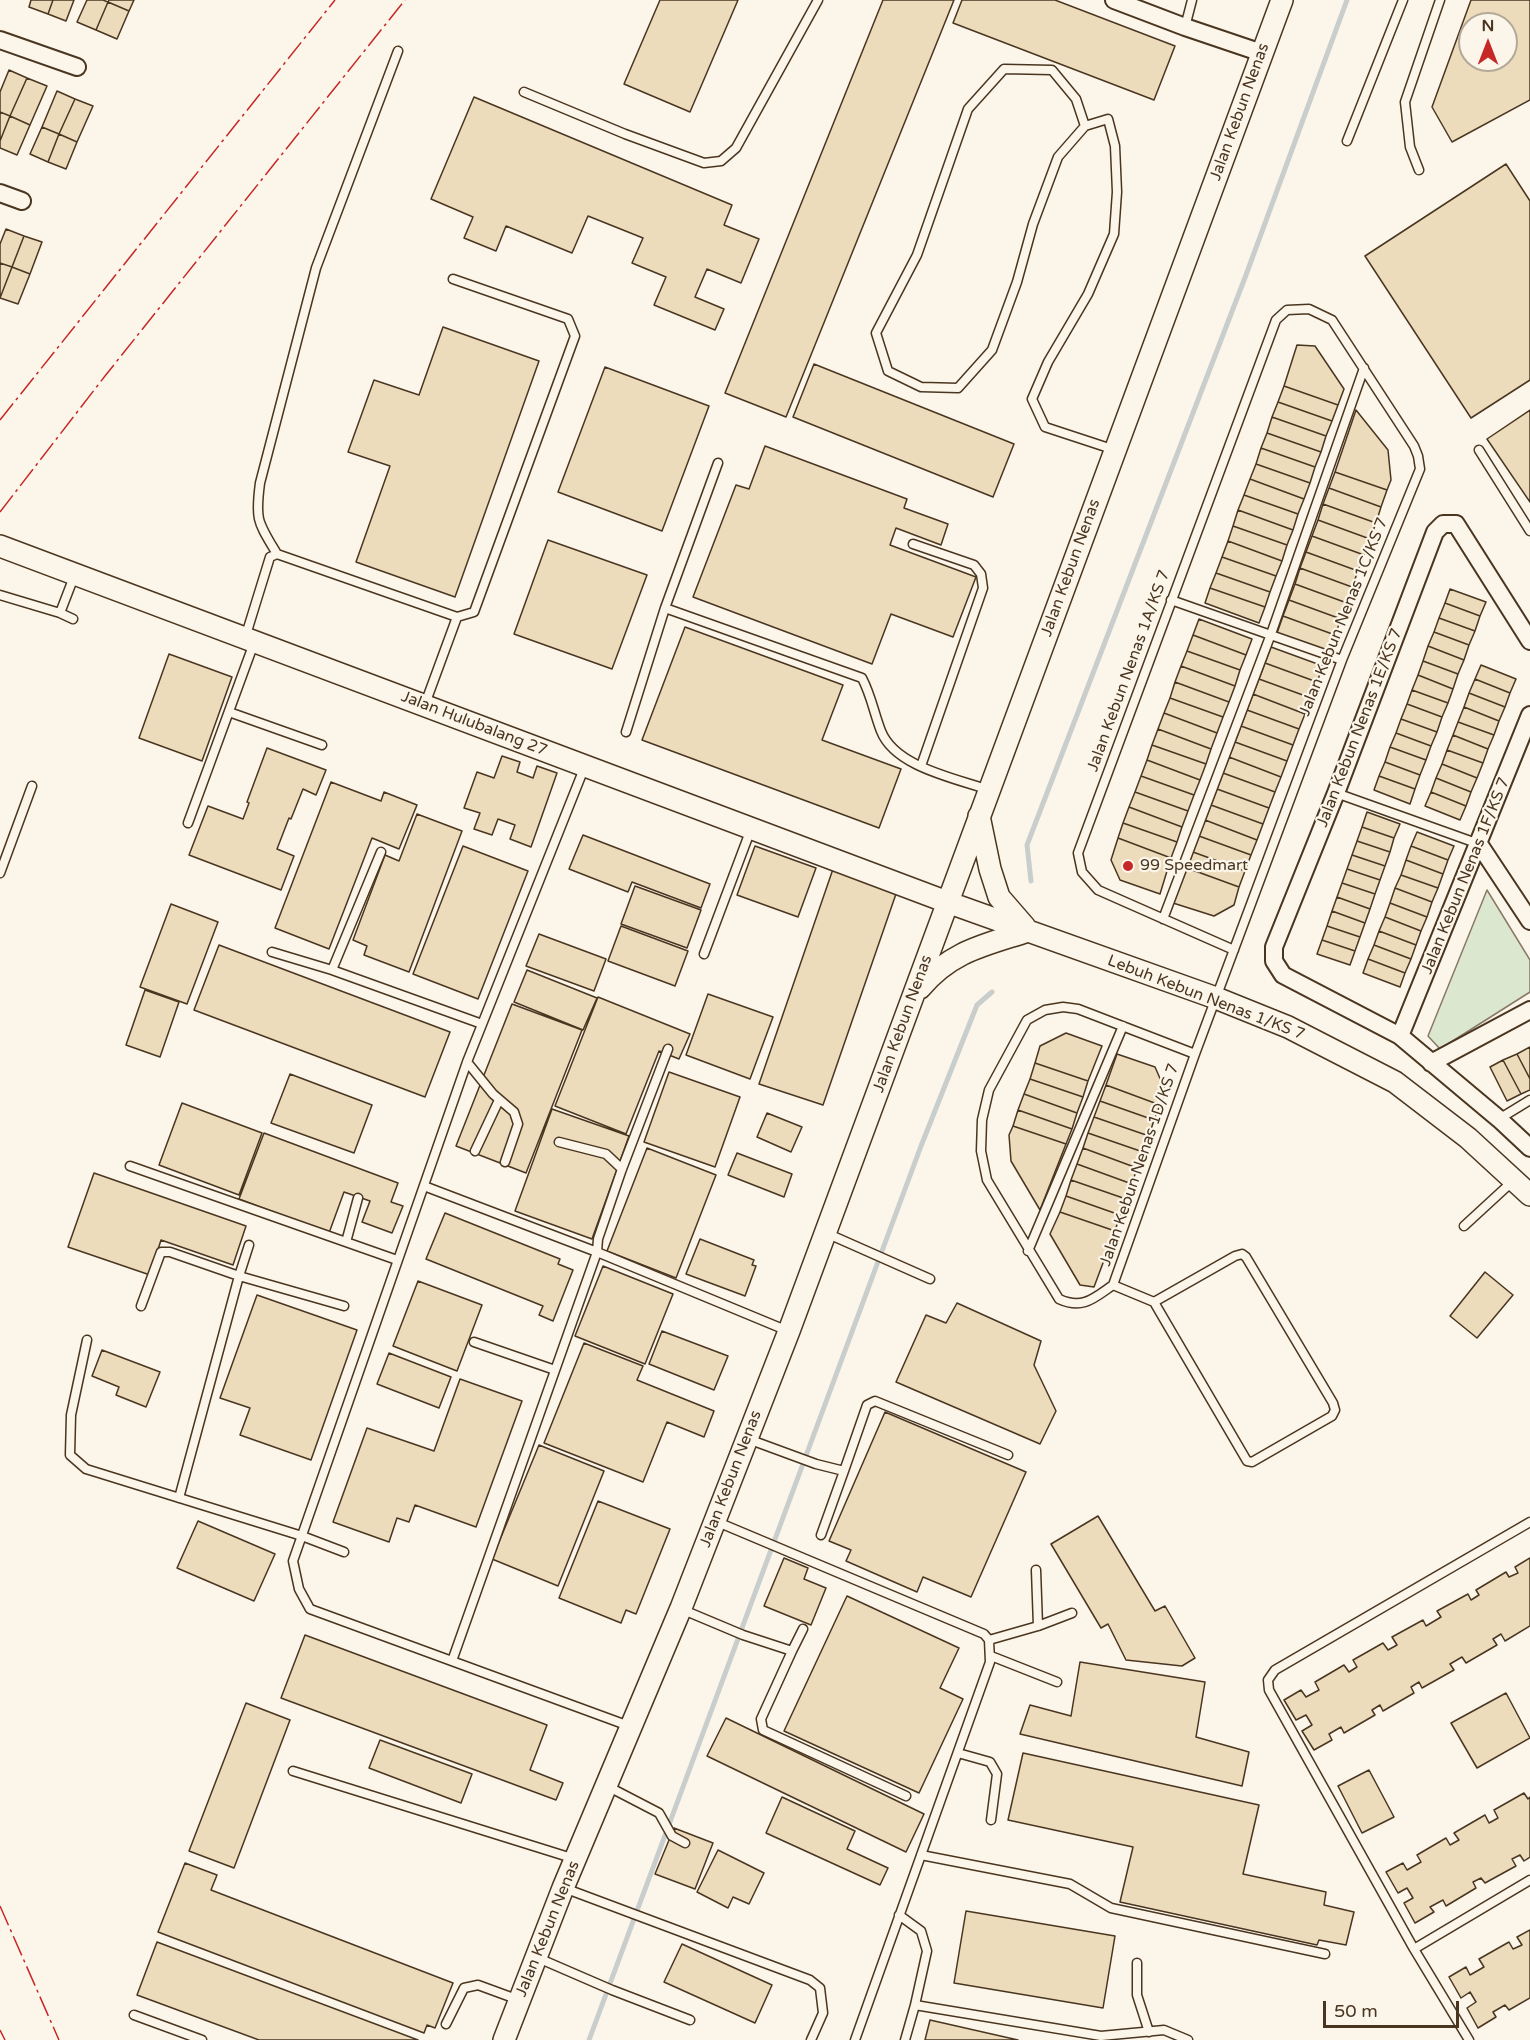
<!DOCTYPE html>
<html>
<head>
<meta charset="utf-8">
<style>
  body { margin:0 }
  #map { position:relative; width:1530px; height:2040px; overflow:hidden; background:#fbf6e9; font-family:"Varela Round",sans-serif }
  canvas { display:block }
  .north { position:absolute; left:1458px; top:12px; width:60px; height:60px; box-sizing:border-box; background:#fbf6e9; border:2px solid #b4a999; border-radius:50%; rotate:0deg; font-size:16px; font-weight:700; line-height:24px; text-align:center; color:#4a3520 }
  .north::after { content:''; display:block; margin:auto; width:21px; height:27px; background:#c62828; clip-path:polygon(50% 0,100% 100%,50% 72%,0 100%) }
  .scale { position:absolute; left:1323px; top:2001px; width:136px; height:27px; box-sizing:border-box; border:3px solid #4a3520; border-top:0; padding-left:8px; font-size:18px; line-height:21px; white-space:nowrap; color:#4a3520; -webkit-text-stroke:4px #fbf6e9; paint-order:stroke }
</style>
</head>
<body>
<div id="map">
<canvas width="1530" height="2040"></canvas>
<div class="north">N</div>
<div class="scale">50 m</div>
</div>
<script>
const ctx = document.querySelector('canvas').getContext('2d');
ctx.lineJoin = 'round';
function paint(path, color) {
  ctx.fillStyle = color;
  ctx.fill(path, 'evenodd');
}
function stroke(path, color, width, dash) {
  ctx.strokeStyle = color;
  ctx.lineWidth = width;
  ctx.lineCap = dash ? 'butt' : 'round';
  ctx.setLineDash(dash || []);
  ctx.stroke(path);
}
function write(font, color, halo, rows, align = 'center') {
  ctx.font = font + ' "Varela Round",sans-serif';
  ctx.lineWidth = 4.5;
  ctx.setLineDash([]);
  ctx.textBaseline = 'middle';
  ctx.strokeStyle = halo;
  ctx.fillStyle = color;
  for (const [text, x, y, turn = 0] of rows) {
    ctx.save();
    ctx.translate(x, y);
    ctx.rotate((+turn || 0) * Math.PI / 180);
    ctx.textAlign = isNaN(turn) ? turn : align;
    if (halo) ctx.strokeText(text, 0, 0);
    ctx.fillText(text, 0, 0);
    ctx.restore();
  }
}
const green = new Path2D(`
  M1487,890L1530,960V992L1440,1049L1428,1036Z`);
const stream = new Path2D(`
  M1031,881L1027,845L1246,275L1347,0
  M589,2040L921,1146L977,1005L992,992`);
const building = new Path2D(`
  M31,0H53L48,14L29,7Z
  M53,0H74L66,21L48,14Z
  M87,0H103L108,2L96,30L77,22Z
  M109,0H134L129,11L108,2Z
  M660,0H738L690,112L624,84Z
  M883,0H954L786,417L725,393Z
  M962,0H1055L1175,46L1154,100L953,23Z
  M1471,0H1530V100L1452,142L1432,107ZM1470,24H1506V60H1470Z
  M108,2L129,11L117,39L96,30Z
  M9,70L27,78L10,116L0,112V92Z
  M27,78L47,86L30,125L10,116Z
  M57,91L75,99L59,134L42,127Z
  M474,97L732,205L724,225L759,239L741,283L707,269L695,297L724,309L715,330L654,305L666,277L632,263L643,238L588,216L572,253L506,226L496,251L464,238L473,217L431,199Z
  M75,99L93,106L77,142L59,134Z
  M0,112L10,116L0,141Z
  M10,116L30,125L17,155L0,148V141Z
  M42,127L59,134L48,162L30,154Z
  M59,134L77,142L66,169L48,162Z
  M1506,164L1530,201V380L1471,418L1365,256Z
  M6,229L24,236L12,267L0,263V244Z
  M24,236L42,242L30,274L12,267Z
  M0,263L12,267L0,298Z
  M12,267L30,274L18,304L0,298Z
  M443,327L539,361L455,597L356,562L390,466L348,452L374,380L419,395Z
  M1297,345L1315,346L1344,389L1338,405L1284,386Z
  M814,364L1014,444L993,497L793,417Z
  M605,367L709,406L662,531L558,492Z
  M1284,386L1338,405L1332,421L1278,402Z
  M1278,402L1332,421L1326,436L1272,417Z
  M1356,410L1388,450L1391,480L1387,490L1335,472Z
  M1530,410V502L1487,439Z
  M1272,417L1326,436L1321,452L1267,433Z
  M1267,433L1321,452L1315,467L1261,448Z
  M765,446L907,499L904,508L948,524L941,545L896,528L890,545L976,577L953,637L891,614L872,664L693,597L736,485L749,489Z
  M1261,448L1315,467L1310,483L1256,464Z
  M1256,464L1310,483L1304,499L1250,479Z
  M1335,472L1387,490L1381,507L1329,488Z
  M1250,479L1304,499L1298,514L1244,495Z
  M1329,488L1381,507L1376,523L1323,504Z
  M1244,495L1298,514L1293,530L1238,510Z
  M1323,504L1376,523L1370,539L1318,520Z
  M1238,510L1293,530L1287,545L1233,526Z
  M1318,520L1370,539L1364,555L1312,536Z
  M1233,526L1287,545L1282,561L1228,541Z
  M1312,536L1364,555L1358,571L1306,552Z
  M548,540L647,575L612,669L514,634Z
  M1228,541L1282,561L1276,576L1222,557Z
  M1306,552L1358,571L1352,587L1300,568Z
  M1222,557L1276,576L1270,592L1216,573Z
  M1300,568L1352,587L1347,603L1295,584Z
  M1216,573L1270,592L1265,607L1210,588Z
  M1295,584L1347,603L1341,619L1289,600Z
  M1210,588L1265,607L1259,623L1205,603Z
  M1450,589L1486,602L1480,616L1445,603Z
  M1289,600L1341,619L1335,635L1283,616Z
  M1445,603L1480,616L1475,631L1439,618Z
  M1283,616L1335,635L1329,651L1277,633Z
  M1439,618L1475,631L1469,645L1434,632Z
  M1199,619L1252,639L1246,655L1193,635Z
  M685,627L843,685L822,740L901,769L879,828L642,740Z
  M1434,632L1469,645L1464,660L1428,646Z
  M1193,635L1246,655L1240,670L1187,651Z
  M1428,646L1464,660L1458,674L1423,661Z
  M1271,647L1323,666L1317,682L1265,663Z
  M1187,651L1240,670L1235,686L1181,666Z
  M169,654L232,677L202,761L139,738Z
  M1423,661L1458,674L1453,689L1418,675Z
  M1265,663L1317,682L1311,698L1259,679Z
  M1481,665L1516,679L1510,693L1475,679Z
  M1181,666L1235,686L1229,702L1175,682Z
  M1418,675L1453,689L1448,703L1412,690Z
  M1259,679L1311,698L1305,714L1253,694Z
  M1475,679L1510,693L1505,707L1469,693Z
  M1175,682L1229,702L1223,717L1170,698Z
  M1412,690L1448,703L1442,717L1407,704Z
  M1469,693L1505,707L1499,721L1464,707Z
  M1253,694L1305,714L1299,729L1247,710Z
  M1170,698L1223,717L1217,733L1164,713Z
  M1407,704L1442,717L1437,732L1401,719Z
  M1464,707L1499,721L1494,735L1458,722Z
  M1247,710L1299,729L1293,745L1241,726Z
  M1164,713L1217,733L1211,749L1158,729Z
  M1401,719L1437,732L1431,746L1396,733Z
  M1458,722L1494,735L1488,749L1453,735Z
  M1241,726L1293,745L1287,761L1235,742Z
  M1158,729L1211,749L1206,764L1152,745Z
  M1396,733L1431,746L1426,760L1390,747Z
  M1453,735L1488,749L1483,763L1447,750Z
  M1235,742L1287,761L1281,777L1229,757Z
  M1152,745L1206,764L1200,780L1147,760Z
  M1390,747L1426,760L1420,775L1385,762Z
  M267,748L326,770L316,795L303,789L291,819L289,818L277,849L294,856L281,890L189,855L208,806L243,819L249,803L247,802Z
  M1447,750L1483,763L1477,778L1442,764Z
  M502,756L520,762L517,772L533,778L537,766L557,773L531,847L510,839L515,825L498,819L492,835L474,829L480,813L464,808L477,772L494,778Z
  M1229,757L1281,777L1275,792L1223,773Z
  M1147,760L1200,780L1194,795L1141,776Z
  M1385,762L1420,775L1415,789L1379,776Z
  M1442,764L1477,778L1471,792L1436,778Z
  M1223,773L1275,792L1269,808L1217,789Z
  M1141,776L1194,795L1188,811L1135,792Z
  M1379,776L1415,789L1410,804L1374,790Z
  M1436,778L1471,792L1466,806L1431,792Z
  M331,782L381,801L384,792L417,805L399,849L372,838L329,949L275,928Z
  M1217,789L1269,808L1263,824L1211,805Z
  M1135,792L1188,811L1182,827L1129,807Z
  M1431,792L1466,806L1460,820L1425,806Z
  M1211,805L1263,824L1257,840L1205,820Z
  M1129,807L1182,827L1177,842L1123,823Z
  M1367,812L1400,824L1394,838L1362,827Z
  M417,814L462,831L409,972L364,955L367,946L353,940L385,855L399,861Z
  M1205,820L1257,840L1251,855L1199,836Z
  M1123,823L1177,842L1171,858L1118,838Z
  M1362,827L1394,838L1390,852L1357,841Z
  M1417,832L1454,846L1448,860L1411,846Z
  M583,835L710,884L701,908L632,882L628,892L569,869Z
  M1199,836L1251,855L1245,871L1193,852Z
  M1118,838L1171,858L1160,894L1120,880L1111,860Z
  M1357,841L1390,852L1385,866L1352,855Z
  M463,846L528,871L478,999L413,974Z
  M755,846L816,868L798,917L737,895Z
  M1411,846L1448,860L1443,874L1406,860Z
  M1193,852L1245,871L1239,887L1187,868Z
  M1352,855L1385,866L1380,880L1347,869Z
  M1406,860L1443,874L1438,888L1401,875Z
  M1187,868L1239,887L1234,905L1214,916L1173,903Z
  M833,869L897,891L823,1105L759,1084Z
  M1347,869L1380,880L1375,894L1342,883Z
  M1401,875L1438,888L1432,902L1395,888Z
  M1342,883L1375,894L1370,909L1337,897Z
  M635,886L701,910L687,948L621,924Z
  M1395,888L1432,902L1427,917L1390,903Z
  M1337,897L1370,909L1365,923L1332,911Z
  M1390,903L1427,917L1421,931L1385,917Z
  M171,904L218,922L187,1004L140,987Z
  M1332,911L1365,923L1360,937L1327,926Z
  M1385,917L1421,931L1416,945L1379,931Z
  M621,926L688,951L675,986L608,961Z
  M1327,926L1360,937L1355,951L1322,940Z
  M1379,931L1416,945L1411,959L1374,945Z
  M539,934L606,959L594,991L526,966Z
  M1322,940L1355,951L1350,965L1317,954Z
  M219,945L450,1032L425,1097L194,1010Z
  M1374,945L1411,959L1405,973L1368,959Z
  M1368,959L1405,973L1400,987L1363,973Z
  M527,970L597,998L583,1030L514,1002Z
  M145,990L179,1002L160,1057L126,1045Z
  M708,994L773,1017L750,1079L686,1055Z
  M598,997L690,1034L679,1059L659,1051L626,1134L555,1106Z
  M512,1004L582,1030L526,1173L456,1146Z
  M1066,1033L1102,1046L1088,1081L1035,1063L1040,1046Z
  M1530,1047V1079L1517,1054Z
  M1117,1054L1155,1067L1166,1092L1160,1105L1106,1085Z
  M1517,1054L1530,1079V1090L1521,1094L1503,1060Z
  M1503,1060L1521,1094L1507,1101L1490,1067Z
  M1035,1063L1088,1081L1083,1097L1030,1079Z
  M669,1072L740,1097L715,1167L644,1142Z
  M290,1074L372,1105L354,1153L271,1123Z
  M1030,1079L1083,1097L1077,1113L1024,1094Z
  M1106,1085L1160,1105L1154,1120L1100,1101Z
  M1024,1094L1077,1113L1072,1129L1018,1110Z
  M1100,1101L1154,1120L1149,1136L1094,1117Z
  M182,1103L262,1133L239,1195L159,1165Z
  M552,1109L629,1136L592,1239L515,1211Z
  M1018,1110L1072,1129L1066,1144L1013,1126Z
  M767,1113L802,1127L791,1152L757,1137Z
  M1094,1117L1149,1136L1143,1152L1088,1133Z
  M1013,1126L1066,1144L1040,1210L1011,1161L1009,1135Z
  M264,1133L398,1183L391,1202L403,1206L392,1233L362,1222L370,1201L344,1192L329,1233L239,1199Z
  M1088,1133L1143,1152L1137,1168L1083,1148Z
  M647,1148L716,1175L676,1278L607,1251Z
  M1083,1148L1137,1168L1132,1184L1077,1164Z
  M737,1153L792,1174L784,1197L728,1175Z
  M1077,1164L1132,1184L1126,1199L1071,1180Z
  M94,1173L246,1226L233,1265L161,1240L150,1275L68,1247Z
  M1071,1180L1126,1199L1120,1215L1066,1196Z
  M1066,1196L1120,1215L1115,1231L1060,1212Z
  M1060,1212L1115,1231L1094,1287L1080,1285L1050,1234Z
  M445,1213L560,1259L558,1264L573,1270L553,1321L539,1315L543,1306L426,1259Z
  M700,1239L754,1260L752,1265L756,1266L745,1296L686,1274Z
  M603,1266L673,1294L645,1364L575,1336Z
  M1485,1272L1513,1295L1477,1338L1450,1316Z
  M418,1281L482,1305L457,1371L393,1346Z
  M257,1295L357,1330L311,1460L240,1435L250,1408L220,1398Z
  M957,1303L1041,1341L1034,1365L1056,1411L1040,1444L896,1382L926,1315L946,1323Z
  M662,1331L728,1356L714,1390L649,1364Z
  M584,1343L643,1366L637,1380L714,1411L704,1437L667,1422L643,1482L544,1443Z
  M102,1350L160,1372L146,1407L116,1395L119,1387L92,1376Z
  M389,1353L451,1377L439,1408L377,1384Z
  M460,1379L522,1401L476,1527L415,1505L409,1522L397,1518L389,1542L333,1522L367,1428L434,1451Z
  M885,1412L1026,1472L971,1597L923,1577L917,1592L846,1561L851,1550L829,1541Z
  M539,1445L604,1471L558,1586L492,1559Z
  M598,1501L670,1529L636,1614L626,1610L621,1623L559,1598Z
  M1098,1516L1155,1611L1165,1606L1195,1658L1182,1666L1126,1660L1108,1624L1101,1628L1051,1544Z
  M198,1521L275,1554L254,1601L177,1568Z
  M784,1558L808,1568L804,1579L826,1588L811,1625L764,1606Z
  M1530,1558V1626L1505,1641L1501,1634L1493,1639L1497,1645L1466,1663L1462,1657L1450,1664L1454,1670L1422,1688L1419,1682L1411,1687L1414,1693L1383,1711L1380,1705L1372,1710L1375,1715L1344,1733L1341,1727L1329,1734L1332,1740L1314,1750L1302,1731L1312,1725L1306,1715L1296,1720L1284,1700L1301,1690L1306,1697L1319,1690L1315,1682L1344,1665L1349,1672L1357,1667L1353,1660L1383,1643L1388,1650L1397,1645L1392,1637L1423,1620L1426,1626L1441,1617L1437,1611L1468,1594L1471,1600L1479,1595L1476,1590L1506,1572L1509,1577L1518,1573L1515,1567Z
  M847,1596L959,1648L940,1688L963,1699L919,1793L784,1731Z
  M305,1635L547,1725L530,1770L563,1783L556,1800L281,1698Z
  M1080,1662L1205,1682L1196,1737L1249,1752L1242,1786L1020,1734L1030,1705L1071,1716Z
  M1506,1693L1530,1738L1477,1768L1451,1723Z
  M246,1703L290,1720L234,1868L189,1851Z
  M726,1718L924,1814L906,1852L707,1756Z
  M380,1740L472,1774L461,1803L369,1768Z
  M1023,1753L1259,1805L1243,1874L1326,1892L1324,1905L1354,1912L1346,1945L1319,1940L1317,1945L1120,1902L1133,1847L1008,1820Z
  M1369,1770L1394,1817L1362,1833L1338,1786Z
  M1524,1793L1528,1799L1530,1797V1857L1524,1861L1520,1855L1512,1859L1516,1866L1485,1883L1481,1878L1473,1882L1476,1888L1446,1906L1443,1900L1430,1907L1434,1912L1415,1923L1404,1903L1413,1898L1407,1888L1398,1893L1386,1872L1403,1863L1407,1870L1421,1862L1417,1855L1446,1838L1450,1845L1459,1840L1454,1833L1485,1815L1489,1823L1498,1818L1494,1810Z
  M782,1797L855,1831L847,1849L888,1868L880,1885L766,1833Z
  M674,1828L713,1843L695,1889L655,1874Z
  M718,1850L764,1873L749,1904L733,1897L728,1908L697,1892Z
  M185,1863L217,1875L211,1890L453,1983L435,2028L427,2025L424,2033L158,1932Z
  M966,1911L1115,1936L1103,2008L954,1983Z
  M1530,1930V1998L1509,2010L1505,2005L1493,2012L1496,2017L1478,2028L1467,2008L1476,2002L1470,1992L1461,1998L1449,1977L1466,1967L1470,1975L1484,1967L1479,1959L1509,1942L1513,1949L1522,1945L1517,1937Z
  M157,1942L418,2040H259L137,1995Z
  M682,1944L772,1985L755,2023L664,1982Z
  M930,2020L1018,2040H925Z`);
const service = new Path2D(`
  M1185,27L1192,0
  M524,92L625,134L704,163L721,161L736,148L818,0
  M1085,126L1076,99L1052,70L1004,69L968,109L917,255L876,333L888,371L921,387L958,388L992,350L1017,282L1033,224L1058,157L1085,126L1108,119L1115,146L1117,192L1114,234L1088,294L1048,362L1032,399L1045,427L1115,450
  M1347,141L1403,0
  M1419,170L1410,147L1405,102L1440,0
  M1479,450L1530,531
  M913,544L974,565L981,574L983,588L921,766
  M277,554C258,522 255,521 260,483L316,268L398,51
  M0,595L60,613L75,574
  M1171,600L1342,660
  M665,608L862,678C871,695 874,713 881,731C895,767 955,778 989,790
  M60,613L73,619
  M245,638L270,557L277,554L457,617L474,612L575,336L568,319L453,279
  M425,704L457,617
  M229,712L322,745
  M626,732L665,608L718,463
  M585,766L467,1062L293,1561L299,1589L310,1609L629,1726
  M1336,793L1479,844
  M188,823L254,643
  M0,873L32,786
  M1163,919L1271,634L1364,368
  M272,952L332,970L482,1024
  M704,954L751,829
  M332,970L381,852
  M668,1049L622,1169L598,1239L597,1252L788,1331
  M1195,1054L1078,1009L1063,1007L1045,1010L1027,1020L989,1090L982,1120L981,1151L987,1180L1059,1299C1083,1310 1094,1298 1113,1285L1195,1054L1342,660L1420,469L1418,456L1414,446L1332,320L1309,309L1287,310L1276,320L1078,853L1082,872L1098,890L1234,950
  M467,1062L493,1094L514,1112L518,1124L505,1162
  M1499,1119L1530,1100
  M559,1142L606,1154L622,1169
  M475,1151L499,1100
  M130,1166L397,1260
  M424,1186L597,1252L452,1661
  M1464,1226L1514,1180
  M826,1233L930,1279
  M346,1242L358,1198
  M1028,1251L1123,1026
  M1113,1285L1154,1302L1247,1461L1252,1462L1332,1416L1335,1410L1333,1403L1246,1257L1242,1254L1235,1256L1154,1302
  M141,1306L161,1252H170L239,1276L249,1245
  M87,1340L71,1415L70,1455L86,1469L302,1536L344,1552
  M474,1342L555,1370
  M748,1439L816,1464L844,1471L867,1405L875,1401L1008,1455
  M179,1498L239,1276L344,1306
  M715,1521L984,1634L989,1640L990,1662L855,2040
  M821,1535L844,1471
  M1036,1570L1038,1626
  M681,1609L743,1635L792,1651L803,1629
  M989,1640L1038,1626L1072,1613
  M792,1651L761,1719L763,1730L906,1796
  M991,1656L1057,1682
  M958,1753L990,1762L997,1774L991,1820
  M293,1771L575,1859
  M607,1786L659,1813L672,1836L685,1843
  M921,1855L1070,1884L1111,1908L1325,1954
  M564,1888L810,1980L820,1988L823,2013L811,2040
  M899,1915L921,1931L927,1951L915,2005L1101,2036L1164,2030L1188,2040
  M1414,1949L1530,1880
  M538,1958L612,1990L690,2020
  M1137,1963V1995L1149,2032
  M134,2015L202,2040
  M446,2024L464,1988L478,1985L519,2000
  M905,2040L915,2005
  M1469,2040L1414,1949L1269,1690L1268,1680L1275,1670L1530,1522`);
const minor = new Path2D(`
  M1114,0L1185,27L1262,53
  M0,40L77,67
  M0,193L22,201
  M1530,641L1456,524H1443L1435,532L1336,793L1274,947V961L1283,975L1400,1036L1499,1119L1530,1148
  M1479,844L1530,921
  M1400,1036L1530,715
  M1431,1063L1530,1010`);
const tertiary = new Path2D(`
  M0,546L947,902L1216,998L1288,1027L1395,1082L1468,1138L1530,1195
  M979,816L990,869L999,897L1025,927
  M920,988C951,951 985,945 1028,931
  M504,2040L563,1888L681,1608L789,1331L1282,0`);
const power = new Path2D(`
  M0,420L335,0
  M0,512L105,376L405,0
  M0,1906L59,2040
  M0,2030L5,2040`);
const markers = [
  [1128,866,6,"#c62828"]
];
const streetNames = [
  ["Jalan Kebun Nenas",1240,112,-70],
  ["Jalan Kebun Nenas",1071,568,-70],
  ["Jalan Kebun Nenas 1C/KS 7",1344,617,-68],
  ["Jalan Kebun Nenas 1A/KS 7",1129,671,-70],
  ["Jalan Hulubalang 27",474,724,21],
  ["Jalan Kebun Nenas 1E/KS 7",1360,728,-69],
  ["Jalan Kebun Nenas 1F/KS 7",1466,876,-68],
  ["Lebuh Kebun Nenas 1/KS 7",1206,998,21],
  ["Jalan Kebun Nenas",903,1024,-70],
  ["Jalan Kebun Nenas 1D/KS 7",1140,1165,-71],
  ["Jalan Kebun Nenas",731,1479,-69],
  ["Jalan Kebun Nenas",548,1929,-68]
];
const poiNames = [
  ["99 Speedmart",1140,866]
];
paint(green, '#dce7d0');
stroke(green, '#887966', 1.5);
stroke(stream, '#c9cecd', 5);
paint(building, '#ecdcbc');
stroke(building, '#4a3520', 1.5);
stroke(service, '#4a3520', 11);
stroke(minor, '#4a3520', 20);
stroke(tertiary, '#4a3520', 24);
stroke(service, '#fbf6e9', 8);
stroke(minor, '#fbf6e9', 16);
stroke(tertiary, '#fbf6e9', 21);
stroke(power, '#c62828', 1.5, [21, 4.5, 3, 4.5]);
for (const [x, y, r, color] of markers) {
  const dot = new Path2D();
  dot.arc(x, y, r, 0, 2 * Math.PI);
  ctx.fillStyle = color;
  ctx.fill(dot);
  stroke(dot, '#fbf6e9', 2);
}
write('16px', '#4a3520', '#fbf6e9', streetNames);
write('16px', '#4a3520', '#fbf6e9', poiNames, 'left');
</script>
</body>
</html>
